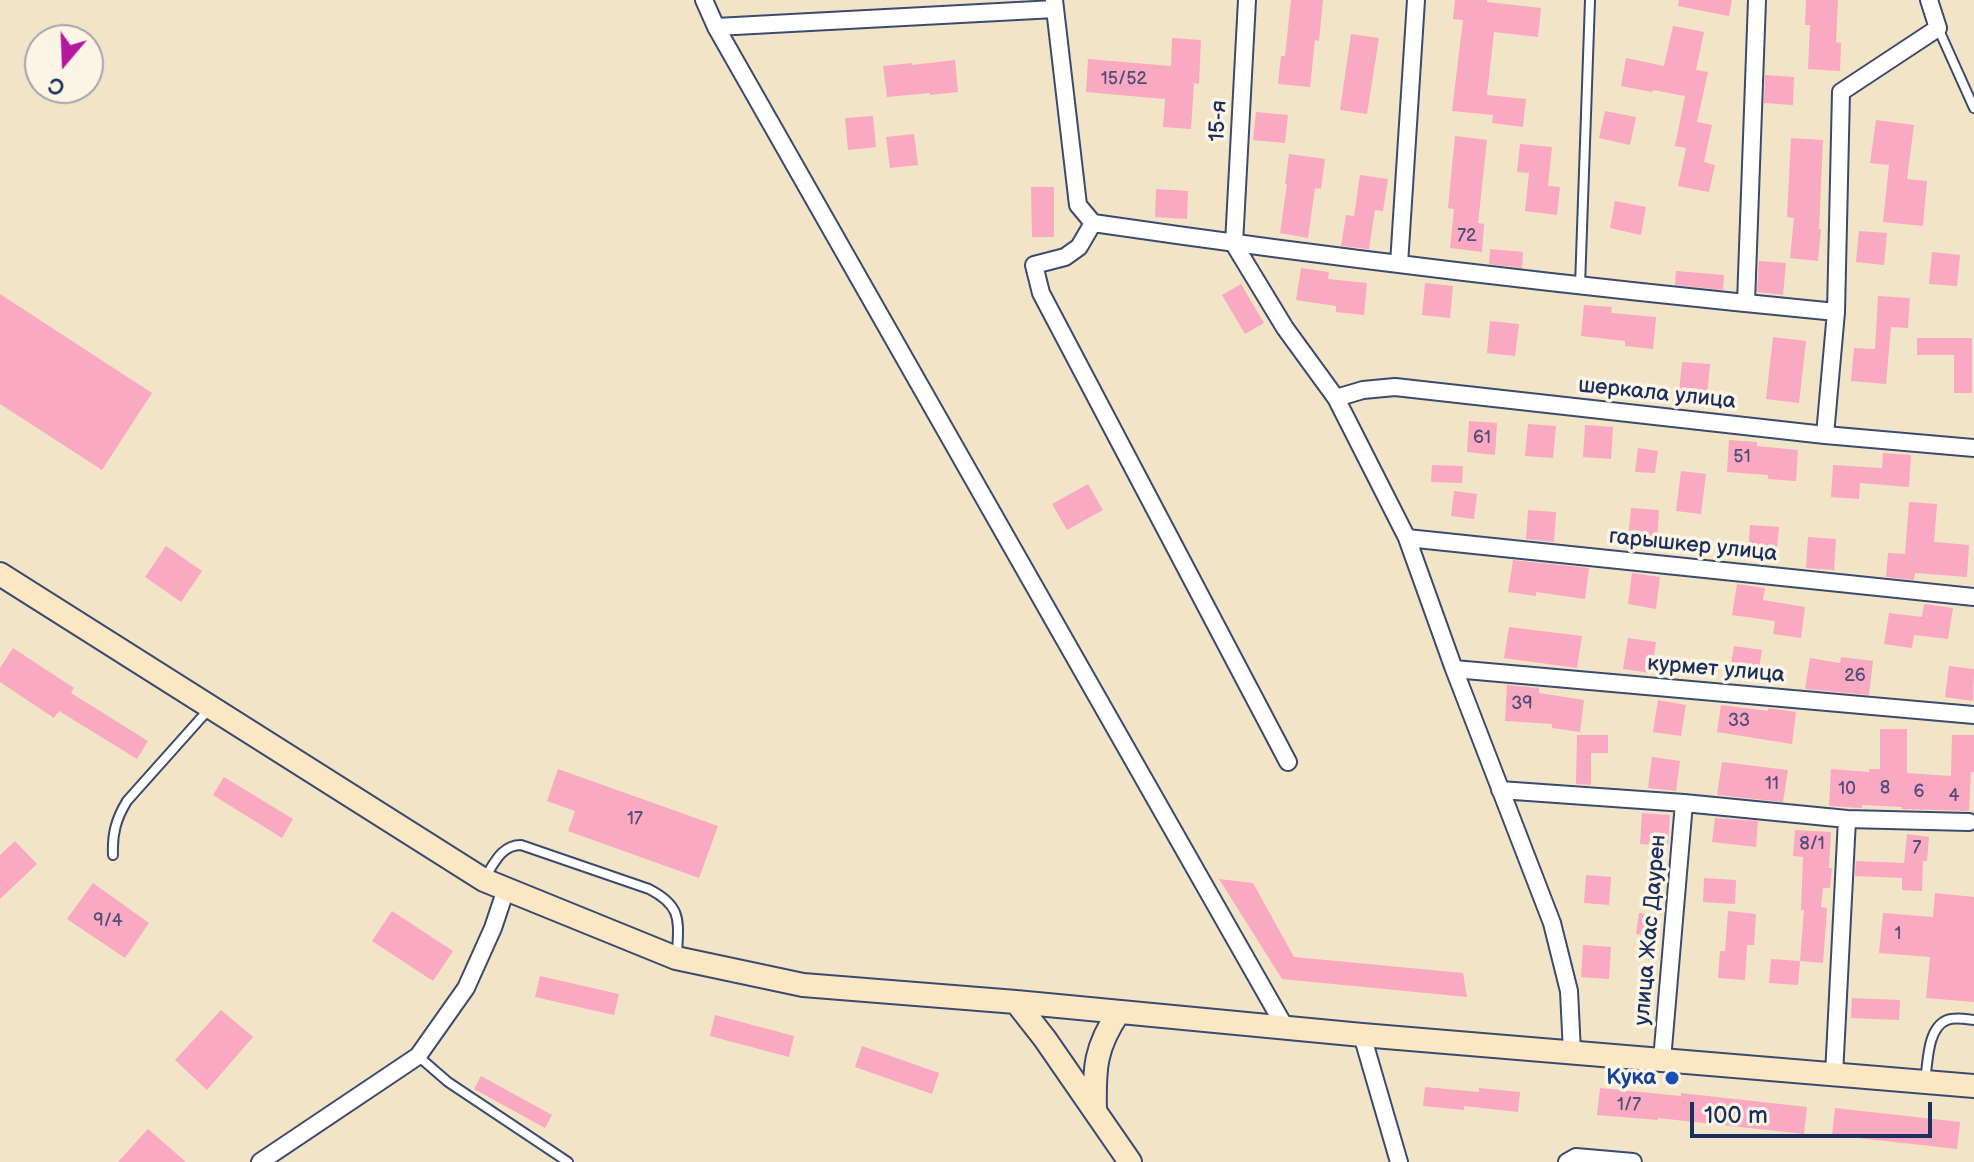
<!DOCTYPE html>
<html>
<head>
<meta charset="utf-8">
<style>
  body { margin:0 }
  #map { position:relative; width:1974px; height:1162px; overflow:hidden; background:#f2e4c7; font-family:"Balsamiq Sans",sans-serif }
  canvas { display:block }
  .north { position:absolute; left:24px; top:24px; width:80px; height:80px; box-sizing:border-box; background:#fcf5e5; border:2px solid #a2a6af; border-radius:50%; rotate:199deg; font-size:22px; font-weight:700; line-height:32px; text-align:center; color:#1b2f5e }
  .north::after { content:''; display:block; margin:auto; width:28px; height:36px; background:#b5179e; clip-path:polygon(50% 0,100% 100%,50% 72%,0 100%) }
  .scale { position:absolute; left:1690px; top:1102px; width:242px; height:36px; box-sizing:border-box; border:4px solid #1b2f5e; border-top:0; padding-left:10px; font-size:24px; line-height:28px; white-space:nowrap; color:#1b2f5e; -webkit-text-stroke:6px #fcf5e5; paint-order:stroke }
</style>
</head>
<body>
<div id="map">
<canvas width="1974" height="1162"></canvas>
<div class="north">С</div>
<div class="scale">100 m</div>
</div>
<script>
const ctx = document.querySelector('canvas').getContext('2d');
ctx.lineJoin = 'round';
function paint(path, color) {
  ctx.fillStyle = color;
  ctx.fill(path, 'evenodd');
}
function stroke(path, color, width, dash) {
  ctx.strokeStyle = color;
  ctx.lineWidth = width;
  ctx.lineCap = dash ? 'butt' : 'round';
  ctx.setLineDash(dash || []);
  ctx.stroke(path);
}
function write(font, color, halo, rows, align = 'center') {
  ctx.font = font + ' "Balsamiq Sans",sans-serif';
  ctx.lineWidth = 7;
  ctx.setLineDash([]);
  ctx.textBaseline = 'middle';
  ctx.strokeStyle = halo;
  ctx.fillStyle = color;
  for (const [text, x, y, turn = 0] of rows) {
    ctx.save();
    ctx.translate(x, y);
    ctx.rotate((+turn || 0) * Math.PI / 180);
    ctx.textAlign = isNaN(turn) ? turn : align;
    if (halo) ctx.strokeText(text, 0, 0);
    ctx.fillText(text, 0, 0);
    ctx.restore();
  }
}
const building = new Path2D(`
  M1291,0H1323L1319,41L1315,40L1310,87L1278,84L1281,56H1285Z
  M1455,0H1487V2L1541,8L1538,37L1494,32L1487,95L1526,99L1523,127L1492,123L1493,115L1452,111L1463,20L1453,19Z
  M1679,0H1732L1729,16L1678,6Z
  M1806,0H1838L1836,42L1841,43L1840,71L1808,69L1810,25H1805Z
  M1673,26L1704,32L1696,70L1708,72L1697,122L1712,125L1704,162L1715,165L1709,192L1678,186L1686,148L1675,146L1685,96L1653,90L1652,92L1621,86L1626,58L1664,66Z
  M1351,34L1379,38L1367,114L1340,110Z
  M1172,38L1201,40L1199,84L1194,83L1191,129L1163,127L1165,99L1086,92L1088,59L1171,66Z
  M955,60L958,92L930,95V93L887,97L883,66L912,63V65Z
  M1765,75L1794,77L1793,105L1764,103Z
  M1605,111L1636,117L1630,145L1599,138Z
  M1256,112L1288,115L1285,143L1253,140Z
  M873,116L876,147L848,150L845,118Z
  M1876,120L1914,125L1907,179L1927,181L1923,226L1883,222L1889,165L1870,163Z
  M914,134L918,165L890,168L886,137Z
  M1455,136L1487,140L1478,223L1484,224L1482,252L1450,248L1454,209L1448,208Z
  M1791,138L1823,140L1819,229H1821L1818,261L1790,258L1794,218L1787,217Z
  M1520,144L1552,147L1548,186L1560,187L1557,215L1525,211L1529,173L1517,172Z
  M1289,154L1325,159L1321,189L1315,188L1308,238L1280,233L1287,184H1285Z
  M1360,175L1388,179L1383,211L1375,210L1369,249L1341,246L1346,215L1354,216Z
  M1031,187H1054V237H1032Z
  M1156,189L1188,191L1187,219L1155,217Z
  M1615,201L1646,207L1641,235L1610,228Z
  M1859,231L1887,233L1884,265L1856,262Z
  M1490,249L1523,252L1522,268L1489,264Z
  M1932,252L1960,255L1957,286L1929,284Z
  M1759,261L1786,263L1783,295L1757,292Z
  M1301,268L1329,272L1328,279L1367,283L1364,315L1336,312V306L1296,300Z
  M1676,271L1724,275L1723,290L1675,285Z
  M1425,283L1453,286L1450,318L1422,315Z
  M1241,284L1264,323L1245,334L1222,295Z
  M0,294L152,393L102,470L0,404Z
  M1878,296L1910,298L1908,328L1891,327L1886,384L1851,381L1854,348L1875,349Z
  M1584,305L1612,307L1611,313L1656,317L1653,349L1625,346V341L1581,336Z
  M1490,321L1519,324L1515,356L1487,353Z
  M1773,337L1806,341L1799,403L1766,399Z
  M1917,338H1972V393H1954V355H1917Z
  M1682,362L1710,364L1707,396L1679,393Z
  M1469,421L1497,423L1495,455L1467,452Z
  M1528,424L1556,426L1553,458L1525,456Z
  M1585,425L1613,427L1611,459L1583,457Z
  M1729,440L1757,442V446L1798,450L1796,481L1768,479V475L1727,472Z
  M1638,448L1658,451L1655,473L1635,472Z
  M1883,453L1911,455L1909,487L1860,483L1859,499L1831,497L1833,465L1882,468Z
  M1432,465L1463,466L1462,483L1431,482Z
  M1681,471L1706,474L1701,514L1676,511Z
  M1088,484L1103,510L1067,530L1052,504Z
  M1454,491L1477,494L1474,519L1451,516Z
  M1909,502L1937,504L1934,542L1969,545L1967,577L1915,573L1914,580L1886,577L1888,553L1905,554Z
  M1631,508L1659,510L1657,542L1628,540Z
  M1528,510L1556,512L1554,542L1526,539Z
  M1750,525L1779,527L1776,559L1748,556Z
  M1808,537L1836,539L1834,570L1806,568Z
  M166,546L202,571L181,602L145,577Z
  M1513,560L1589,568L1585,599L1536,592V596L1508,592Z
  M1632,573L1660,577L1656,609L1628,604Z
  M1737,584L1765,588L1763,600L1805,607L1801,638L1773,634L1775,621L1732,615Z
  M1924,604L1953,608L1948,639L1914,635L1912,648L1884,644L1889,613L1922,617Z
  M1509,627L1582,636L1577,668L1504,658Z
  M1628,638L1656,642L1651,673L1623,669Z
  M1734,646L1762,650L1757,681L1729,677Z
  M13,648L74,688L71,693L148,741L137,759L59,711L54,718L0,682V668Z
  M1841,657L1873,661L1869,695L1805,689L1810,658L1840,663Z
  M1949,666L1974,669L1973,701L1945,697Z
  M1507,685L1539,688V693L1584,700L1580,732L1552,728V724L1505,721Z
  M1658,700L1686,705L1681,736L1653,732Z
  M1721,705L1768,711V708L1796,712L1792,744L1717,732Z
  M1880,729H1907V773L1951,776L1952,735H1974V772H1971L1969,811L1902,809V807L1862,805V808L1829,806L1831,769L1869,772V769H1880Z
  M1577,735H1608V753H1591V785L1576,784Z
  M1652,757L1680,761L1676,791L1648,788Z
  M1722,762L1788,770L1783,802L1717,795Z
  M558,769L718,826L699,878L568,831L575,811L547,801Z
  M224,777L293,819L282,838L213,795Z
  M1642,813L1670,815L1668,846L1640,844Z
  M1715,818L1758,821L1756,847L1712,842Z
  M1795,830L1831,832L1829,868H1832L1830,888H1823L1821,907L1827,908L1823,963L1800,961L1804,910H1801L1803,857L1793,856Z
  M1907,834L1929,837L1927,861H1923L1922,891L1902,890V878L1855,876L1856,861L1904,863Z
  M15,841L37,864L0,899V855Z
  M1586,875L1611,877L1609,905L1584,903Z
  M1704,878L1736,880L1735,904L1703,902Z
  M1219,879L1253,883L1294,957L1463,973L1467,997L1282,979Z
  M93,883L149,923L125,958L67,919Z
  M1935,893L1974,897V1002L1926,998L1930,957L1879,953L1883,913L1933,917Z
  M392,911L453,951L433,981L372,941Z
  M1728,911L1756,914L1754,945H1747L1745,980L1718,978L1720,951H1725Z
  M1639,913L1658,916L1655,937L1636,934Z
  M1583,945L1611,947L1609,979L1581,977Z
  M1771,959L1800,961L1798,985L1769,983Z
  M540,976L619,994L614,1015L535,997Z
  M1852,998L1900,1000L1899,1020L1851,1018Z
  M221,1010L253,1037L207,1090L175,1060Z
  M715,1015L794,1036L789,1057L710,1036Z
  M862,1046L939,1073L932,1094L855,1067Z
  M481,1076L552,1115L545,1128L474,1089Z
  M1425,1087L1479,1092V1088L1520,1092L1518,1112L1464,1106V1110L1423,1106Z
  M1600,1088L1681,1096V1093L1807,1107L1804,1134L1658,1118V1120L1597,1115Z
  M1835,1108L1960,1122L1957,1149L1832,1135Z
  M148,1129L186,1162H118Z`);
const lane = new Path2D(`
  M1938,28L1974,108
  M1580,286L1590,0
  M113,855C112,834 116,819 127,801L210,708
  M484,879C494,864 501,845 521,845L649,889C684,907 678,922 677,957
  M418,1056L448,1082L568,1162
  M1925,1081C1928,1063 1927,1028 1947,1020C1955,1017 1965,1019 1974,1020`);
const street = new Path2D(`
  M704,0L716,27L1285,1027
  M1054,0L1078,205L1093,223C1340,259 1588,288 1836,312
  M716,27L1055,9
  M1093,223L1079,247L1065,257L1034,265L1041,293L1288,762
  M1234,244L1285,328L1336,398L1407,538L1454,669L1552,923L1569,991L1572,1052
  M1234,244L1247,0
  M1399,264L1416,0
  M1746,303L1757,0
  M1336,398L1363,390L1395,387L1825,435L1974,448
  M1825,435L1836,312L1841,92L1938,28L1929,0
  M1407,538L1974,597
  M1454,669L1974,715
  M1500,790L1684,803L1847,819L1969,822
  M1362,1035L1399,1162
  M1662,1060L1684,803
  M1834,1075L1847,819
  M260,1162L418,1056L466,988L493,928L506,889
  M1567,1162L1576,1157L1633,1162`);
const secondary = new Path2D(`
  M0,574L484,880L676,958L803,985L1016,1002L1362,1035L1974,1086
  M1016,1002L1045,1039L1130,1162
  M1095,1110C1094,1068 1095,1047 1119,1012`);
const markers = [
  [1672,1078,8,"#1a4fb4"]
];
const numberNames = [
  ["15/52",1124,79],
  ["72",1467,236],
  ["61",1482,438],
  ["51",1742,457],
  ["26",1855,676],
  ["39",1522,704],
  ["33",1739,721],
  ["11",1772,784],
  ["8",1885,788],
  ["10",1847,789],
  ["6",1919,792],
  ["4",1954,796],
  ["17",635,819],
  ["8/1",1812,844],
  ["7",1917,848],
  ["9/4",108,921],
  ["1",1898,934],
  ["1/7",1629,1105]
];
const streetNames = [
  ["15-я",1219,121,-87],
  ["шеркала улица",1657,394,6],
  ["гарышкер улица",1693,546,6],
  ["курмет улица",1716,670,5],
  ["улица Жас Даурен",1651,930,-85]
];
const transitNames = [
  ["Кука",1656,1078]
];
paint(building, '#f9a9c1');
stroke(lane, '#3b4a6e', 12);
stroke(street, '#3b4a6e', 20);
stroke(secondary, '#3b4a6e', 26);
stroke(lane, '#fff', 8);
stroke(street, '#fff', 16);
stroke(secondary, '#fbe7c3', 22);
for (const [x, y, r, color] of markers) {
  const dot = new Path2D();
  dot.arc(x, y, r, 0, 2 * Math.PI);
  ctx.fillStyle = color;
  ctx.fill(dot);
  stroke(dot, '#fcf5e5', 3);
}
write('18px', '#524e77', null, numberNames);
write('22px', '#1b2f5e', '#fcf5e5', streetNames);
write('bold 22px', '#164399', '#fcf5e5', transitNames, 'right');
</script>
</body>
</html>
